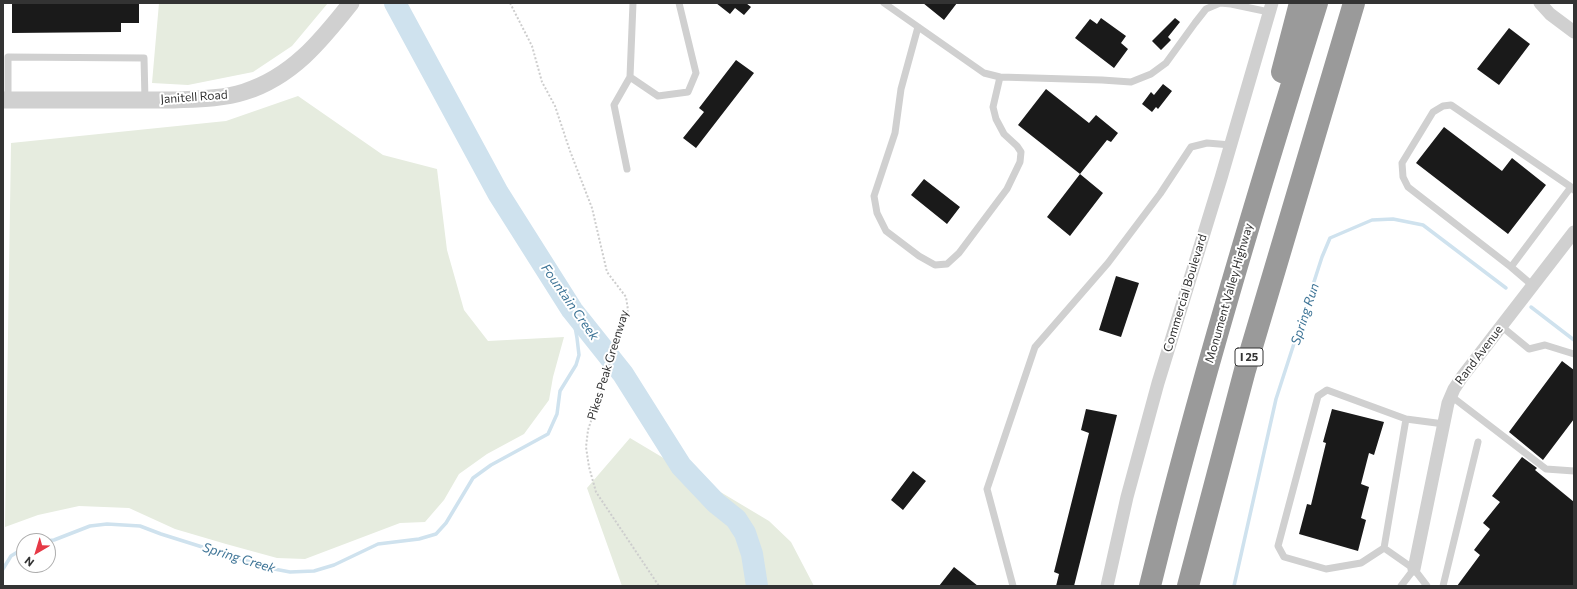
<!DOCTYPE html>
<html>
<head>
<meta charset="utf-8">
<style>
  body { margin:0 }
  #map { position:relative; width:1577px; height:589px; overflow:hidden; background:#fff; font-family:Commissioner,sans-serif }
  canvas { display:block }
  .frame { position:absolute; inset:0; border:4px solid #333; pointer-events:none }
  .north { position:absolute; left:16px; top:533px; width:40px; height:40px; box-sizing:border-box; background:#fff; border:1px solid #adadad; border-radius:50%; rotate:218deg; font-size:11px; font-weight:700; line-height:16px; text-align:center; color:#333 }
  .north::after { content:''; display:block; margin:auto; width:14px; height:18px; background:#e63946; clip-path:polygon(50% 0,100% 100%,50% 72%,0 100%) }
</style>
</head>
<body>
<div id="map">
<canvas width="1577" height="589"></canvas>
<div class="frame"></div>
<div class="north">N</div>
</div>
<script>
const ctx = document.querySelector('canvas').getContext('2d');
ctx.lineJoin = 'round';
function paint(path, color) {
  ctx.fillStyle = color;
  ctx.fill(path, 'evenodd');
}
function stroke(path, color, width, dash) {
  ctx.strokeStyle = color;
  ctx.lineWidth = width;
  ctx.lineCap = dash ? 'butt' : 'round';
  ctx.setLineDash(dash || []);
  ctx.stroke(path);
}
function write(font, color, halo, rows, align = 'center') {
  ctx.font = font + ' Commissioner,sans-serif';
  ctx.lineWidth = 4;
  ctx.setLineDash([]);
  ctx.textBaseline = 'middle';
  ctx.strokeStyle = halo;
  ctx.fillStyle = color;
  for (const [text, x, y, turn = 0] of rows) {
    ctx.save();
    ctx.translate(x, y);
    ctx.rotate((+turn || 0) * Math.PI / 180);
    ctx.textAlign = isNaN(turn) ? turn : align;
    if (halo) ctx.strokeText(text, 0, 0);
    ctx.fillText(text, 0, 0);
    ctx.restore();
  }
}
const green = new Path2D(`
  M159,3H328L292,46L253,72L188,85L152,83Z
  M298,96L383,155L437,169L447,250L464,310L488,341L564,337L553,377L549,400L524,434L487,454L459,474L444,500L425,522L400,523L305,559L277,558L226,544L175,529L129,508L79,506L38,515L5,527L11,143L226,121Z
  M630,438L769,521L791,542L814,586H622L587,488Z`);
const stream = new Path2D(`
  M1531,307L1574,340
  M44,541L54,540L90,526L107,524L140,526L161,534L269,568L290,572L314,571L334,565L378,544L419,539L436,534L446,523L473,478L491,465L548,434L557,414L560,391L576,365L579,355L577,338L572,310
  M3,569L11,556L24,548
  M1234,586L1276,399L1322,257L1330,238L1372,220L1393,219L1423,225L1506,288`);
const river = new Path2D(`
  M395,3L498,193L572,310L623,374L681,466L716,503L736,519L745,533L752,554L757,586`);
const building = new Path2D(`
  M12,3H139V23H121V32L12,33Z
  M716,3H746L751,7L744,15L735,8L730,14Z
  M923,3H957L944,20Z
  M1101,18L1126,36L1121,43L1128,49L1114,68L1075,38L1090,19L1097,24Z
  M1175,18L1180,22L1168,37L1171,40L1161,50L1152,41Z
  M1509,28L1530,44L1499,85L1477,69Z
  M736,60L754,73L696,148L683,138L704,112L699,108Z
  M1163,84L1172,91L1158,109L1156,107L1152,112L1142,104L1151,92L1154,95Z
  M1046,89L1089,123L1096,115L1118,133L1111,142L1107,140L1080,174L1018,125Z
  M1444,127L1502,171L1512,158L1546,185L1508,234L1416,163Z
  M1080,174L1103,193L1070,236L1047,217Z
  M924,179L960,207L947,224L911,195Z
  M1116,276L1139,283L1121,337L1099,330Z
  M1562,361L1574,370V419L1543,460L1509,432Z
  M1086,409L1117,415L1074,586H1056L1059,574L1054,572L1089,433L1081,430Z
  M1332,409L1384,422L1374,455L1369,453L1361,484L1369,487L1361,518L1366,520L1358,551L1299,534L1307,504L1311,505L1326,443L1323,442Z
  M1522,457L1537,468L1535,470L1574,502V586H1457L1480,555L1474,550L1490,529L1483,523L1500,502L1492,496Z
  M913,471L926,481L903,510L891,500Z
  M954,567L978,586H939Z`);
const path = new Path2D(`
  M510,3L532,46L542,82L555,106L570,151L592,208L607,272L626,297L628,310L588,430L586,447L589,467L596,492L659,586`);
const service = new Path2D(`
  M633,3L630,77L658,96L688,92L696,73L679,3
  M884,3L984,73L1000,77L1102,80L1131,82L1151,74L1166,63L1195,23L1206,9L1220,3L1231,4L1269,12
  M918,27L901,89L895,133L874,196L877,213L886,231L919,256L935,265L947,264L959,253L1007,189L1020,162L1021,152L1017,146L1004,134L996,119L993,107L1000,77
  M8,100V57L144,58L145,100
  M627,169L614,105L630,77
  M1511,267L1408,187L1403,177L1402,163L1433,112L1443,106L1451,105L1571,187
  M1532,285L1511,267L1571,187L1574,190
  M1501,326L1529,349L1545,345L1574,354
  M1451,396L1546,469L1574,471
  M1384,548L1406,419
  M1013,586L987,489L1035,347L1108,263L1160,194L1191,147L1207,143L1231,145
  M1401,586L1414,569
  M1427,586L1414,569L1384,548L1361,563L1326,569L1284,557L1278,546L1318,396L1327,390L1406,419L1444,424
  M1443,586L1478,442`);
const minor = new Path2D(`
  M1540,3L1550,14L1574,32
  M1414,569L1448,403L1454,389L1462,377L1574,232
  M1107,586L1127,497L1158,383L1221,178L1272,3`);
const tertiary = new Path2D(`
  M3,100H174C196,99 222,99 244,92C292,77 321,41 351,3`);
const motorway = new Path2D(`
  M1282,72L1300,3
  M1150,586C1198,390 1257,196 1317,3
  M1188,586L1245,370L1354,3`);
const shields = [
  [1249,357,28]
];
const shieldNames = [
  ["I 25",1249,357]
];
const streetNames = [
  ["Janitell Road",194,97,-4],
  ["Commercial Boulevard",1185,293,-73],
  ["Monument Valley Highway",1229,293,-74],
  ["Rand Avenue",1479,355,-53],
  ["Pikes Peak Greenway",608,365,-73]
];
const waterNames = [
  ["Fountain Creek",570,302,55],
  ["Spring Run",1305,314,-72],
  ["Spring Creek",239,558,17]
];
paint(green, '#e6ecdf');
stroke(stream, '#cfe2ee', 3.5);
stroke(river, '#cfe2ee', 22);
paint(building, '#1a1a1a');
stroke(path, '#cdcdcd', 2, [2, 2]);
stroke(service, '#d0d0d0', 7);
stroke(minor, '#d0d0d0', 13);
stroke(tertiary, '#d0d0d0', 17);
stroke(motorway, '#9a9a9a', 22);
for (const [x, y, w] of shields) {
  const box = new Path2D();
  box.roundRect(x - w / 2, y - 9, w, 18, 3);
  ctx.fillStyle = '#fff';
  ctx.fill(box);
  stroke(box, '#333', 1);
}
write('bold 11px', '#333', null, shieldNames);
write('12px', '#333', '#fff', streetNames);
write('italic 13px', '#3f7597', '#fff', waterNames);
</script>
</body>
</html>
